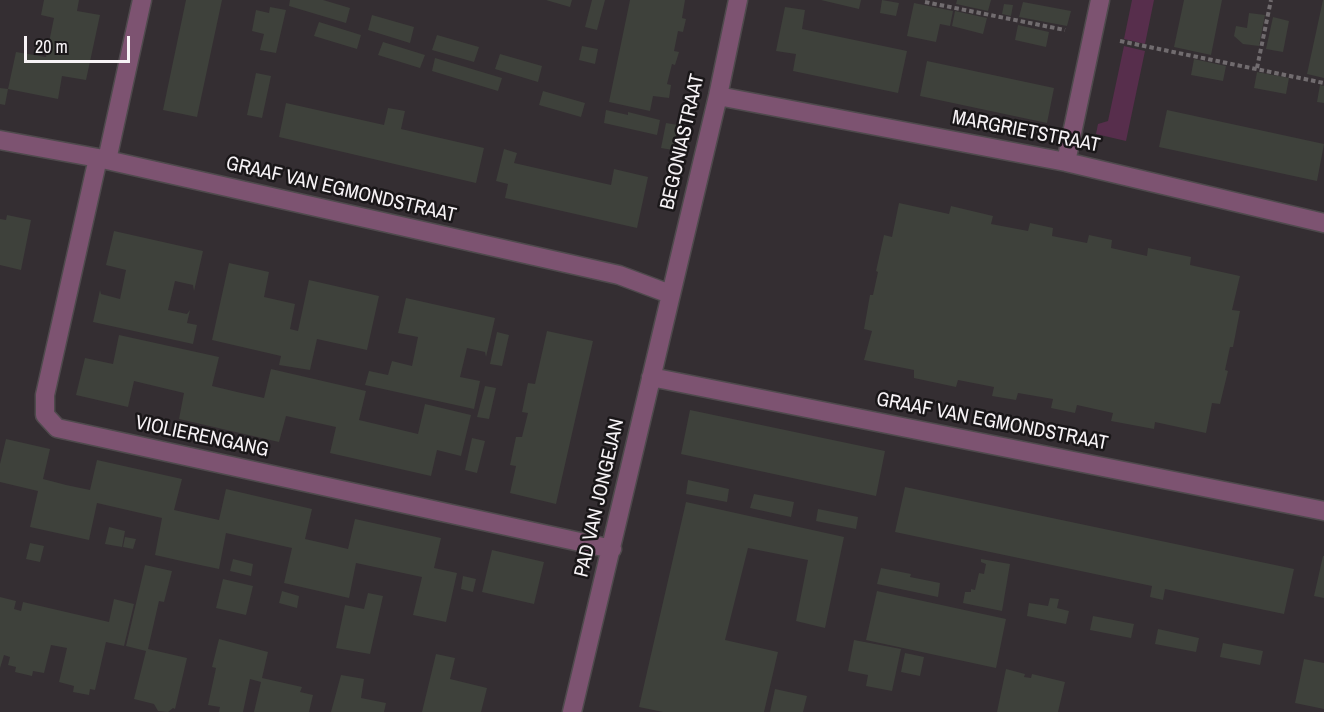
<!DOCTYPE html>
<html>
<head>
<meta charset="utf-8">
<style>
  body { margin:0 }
  #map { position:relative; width:1324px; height:712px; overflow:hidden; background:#342e32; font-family:"Archivo Narrow",sans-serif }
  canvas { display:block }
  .scale { position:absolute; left:24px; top:36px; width:106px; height:27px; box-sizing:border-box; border:3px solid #f7f3f6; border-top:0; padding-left:8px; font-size:18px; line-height:21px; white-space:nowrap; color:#f7f3f6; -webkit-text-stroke:4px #1a1719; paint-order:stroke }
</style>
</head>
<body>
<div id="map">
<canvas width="1324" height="712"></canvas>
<div class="scale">20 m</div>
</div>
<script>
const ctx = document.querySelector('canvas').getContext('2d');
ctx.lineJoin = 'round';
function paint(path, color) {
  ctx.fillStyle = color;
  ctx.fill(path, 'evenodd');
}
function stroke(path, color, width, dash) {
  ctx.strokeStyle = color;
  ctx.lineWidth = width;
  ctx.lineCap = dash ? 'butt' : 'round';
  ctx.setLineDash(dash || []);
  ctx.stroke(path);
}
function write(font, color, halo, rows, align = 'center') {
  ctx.font = font + ' "Archivo Narrow",sans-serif';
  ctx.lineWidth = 5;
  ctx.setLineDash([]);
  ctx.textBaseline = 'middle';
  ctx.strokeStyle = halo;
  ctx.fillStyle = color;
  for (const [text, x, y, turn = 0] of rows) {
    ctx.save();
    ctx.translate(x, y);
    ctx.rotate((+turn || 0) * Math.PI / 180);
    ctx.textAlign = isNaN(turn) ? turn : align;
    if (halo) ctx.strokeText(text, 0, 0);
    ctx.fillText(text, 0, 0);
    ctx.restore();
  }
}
const green = new Path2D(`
  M1132,0H1154L1145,44L1124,39Z
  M1124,46L1145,51L1126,141L1096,134L1098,124L1108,121Z`);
const building = new Path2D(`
  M44,0H79L77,11L100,15L86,80L62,76L58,99L8,89L16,52L46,57L54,18L41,15Z
  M186,0H222L197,117L163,110Z
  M290,0H323L350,8L346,23L289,6Z
  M546,0H572L570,7Z
  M592,0H605L597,30L585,27Z
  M630,0H685L682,18L686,19L683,32L678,31L674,51L679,52L675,65L672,64L667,84L671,85L669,98L653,96L650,111L609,102Z
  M821,0H861L859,9Z
  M882,0L899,3L896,16L880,13Z
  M957,0H991L988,11L956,4Z
  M1184,0H1222L1211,55L1174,47Z
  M1323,0H1324V78L1307,74Z
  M1023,2L1071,11L1067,26L1019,17Z
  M914,3L953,11L950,26L940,24L936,42L907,36Z
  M1004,4L1013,5L1011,16L1002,14Z
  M270,7L286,10L276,53L260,50L264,34L252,31L256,10L269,13Z
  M785,7L805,10L802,29L907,51L898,93L793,71L796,54L776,51Z
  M955,11L987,18L983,34L952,26Z
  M1249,13L1265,15L1259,46L1243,44L1234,36L1236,26L1247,28Z
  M372,15L414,27L410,43L368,30Z
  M1273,17L1289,21L1283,52L1266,49Z
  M319,22L361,35L357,49L314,36Z
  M1018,25L1049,32L1046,47L1015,40Z
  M437,35L479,47L474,62L432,50Z
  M383,42L425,55L420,68L378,55Z
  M582,46L598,49L595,64L579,60Z
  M500,54L542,66L538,82L495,69Z
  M435,58L502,78L498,91L432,71Z
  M1194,59L1226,66L1223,81L1191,75Z
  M927,61L1054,88L1047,123L920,96Z
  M1257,72L1289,78L1286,94L1254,88Z
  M256,73L271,76L262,118L247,115Z
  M1320,85L1324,86V103L1317,102Z
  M0,88L8,89L5,105L0,104Z
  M543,91L585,103L581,117L539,105Z
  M286,103L384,125L388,108L405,111L401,129L484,148L476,183L279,137Z
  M606,110L628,115V112L660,120L657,135L604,123Z
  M1167,110L1324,144L1317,181L1159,147Z
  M666,123L678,125L673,150L661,148Z
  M504,149L517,153L514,163L611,185L614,169L648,177L637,228L505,198L508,184L496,181Z
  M899,203L949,214L951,206L993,216L991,224L1028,231L1030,223L1053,228L1052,236L1087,243L1089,235L1112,240L1111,248L1147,256L1148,248L1191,257L1190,265L1240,276L1232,310L1240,311L1233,347H1230L1225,370L1228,371L1220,404L1212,403L1206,433L1155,422L1154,429L1111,421L1113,413L1077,405L1075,413L1051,408L1053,399L1018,393L1016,400L992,396L994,387L958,380L956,387L914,378V370L864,360L872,331L864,329L870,295H873L878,272L876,271L884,235L892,237Z
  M7,215L31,220L21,270L0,265V219L6,220Z
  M114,231L203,251L194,291L193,285L175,281L168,310L187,314L190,310L187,323L197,325L193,344L93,322L100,290L101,294L120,299L126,270L106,265Z
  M229,263L269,272L264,297L295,304L290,329L298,331L309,280L379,296L367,350L317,339L310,370L279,365L281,356L212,340Z
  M406,298L495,318L486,357L485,352L467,348L460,377L480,381L474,409L365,385L369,371L388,375L392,361L412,366L418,337L398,333Z
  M547,331L593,341L556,504L510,493L516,466L510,465L516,437H522L528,413L522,412L528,383L535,384Z
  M497,332L509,335L502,366L490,364Z
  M119,335L219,357L212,386L237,392L264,398L271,369L366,391L359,420L418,434L425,404L471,415L461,456L437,450L431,476L330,453L336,427L286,416L279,442L179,419L184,393L134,381L128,407L76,395L85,358L113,364Z
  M485,386L496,388L489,419L477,417Z
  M690,410L885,451L876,496L681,454Z
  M472,438L485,441L477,473L465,470Z
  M6,439L50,449L43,479L66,485L90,490L97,460L182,479L174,510L219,520L226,489L312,509L305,539L327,544L348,549L355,519L441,538L434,568L457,573L446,622L413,615L422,577L356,563L349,598L284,583L292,548L226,533L219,569L186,562L155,555L162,518L97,503L89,540L30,527L38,491L0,482V464Z
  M688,480L729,489L727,502L686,494Z
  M905,487L1294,569L1284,614L1165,589L1163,600L1150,597L1152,586L895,532Z
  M754,494L794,502L791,517L750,508Z
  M686,502L844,537L825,628L796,621L808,560L748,548L725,640L778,652L764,712H663L639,707Z
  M818,509L858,517L856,529L816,521Z
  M109,527L125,531L122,547L105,544Z
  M125,537L136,539L133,549L123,547Z
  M30,543L44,546L40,562L26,559Z
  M492,550L544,562L534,604L482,592Z
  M1323,556H1324V598L1314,596Z
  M233,559L253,564L251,576L230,571Z
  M981,559L1010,564L1002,611L963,603L965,592H971V589L975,590L979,573L984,574L986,564L981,562Z
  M145,565L172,571L164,602L159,601L148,649L187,658L175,709L173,708L168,712L158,711L154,704L134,699L146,651L126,646Z
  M881,568L911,574L910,577L940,583L938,597L877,584Z
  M463,576L476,579L473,592L461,589Z
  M223,579L253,586L246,615L216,608Z
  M282,591L299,596L297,608L279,603Z
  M877,591L1006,619L996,668L866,640Z
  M368,593L383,596L370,654L336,648L345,605L364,609Z
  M0,597L16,601L14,609L21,611L23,602L109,622L114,599L134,604L124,646L106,642L95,690L90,689L89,695L73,692L74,686L59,682L67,648L51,645L44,673L33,671L32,676L15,672L16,667L8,665L10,657L4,655L0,668Z
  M1050,598L1059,599L1057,608L1069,611L1066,624L1027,616L1029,603L1048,606Z
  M1093,616L1134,624L1131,638L1090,630Z
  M1158,629L1199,638L1196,652L1155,644Z
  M219,639L268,652L262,678L302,687L300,692L313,695L309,712H254L261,682L250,679L243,712H219L220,707L208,705L216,668L212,667Z
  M854,640L901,649L892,691L866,686L868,675L848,671Z
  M1223,643L1263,651L1260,665L1220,657Z
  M905,653L924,657L920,676L901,672Z
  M436,654L455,658L450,679L487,688L481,712H422Z
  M1304,659L1324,663V709L1295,703Z
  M1006,669L1025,674L1024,677L1031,678L1032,674L1065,682L1058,712H997Z
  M341,675L364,679L361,698L386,703L384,712H331Z
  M775,689L807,696L803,712H770Z`);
const path = new Path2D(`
  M925,2L1065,30
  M1120,41L1324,83
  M1257,68L1271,0`);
const street = new Path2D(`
  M718,96L1066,162L1324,223
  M0,140L98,158L619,275L670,294
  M98,158L45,395V415L57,428L612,549
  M107,160L142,0
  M1066,162L1100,0
  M651,377L1324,511
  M572,712L718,96L738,0`);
const streetNames = [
  ["MARGRIETSTRAAT",1026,132,11],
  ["BEGONIASTRAAT",683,142,-77],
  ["GRAAF VAN EGMONDSTRAAT",341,190,13],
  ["GRAAF VAN EGMONDSTRAAT",992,422,11],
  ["VIOLIERENGANG",202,437,12],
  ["PAD VAN JONGEJAN",600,498,-77]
];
paint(green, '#572e4c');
paint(building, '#3e413b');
stroke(street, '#4f4a4d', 21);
stroke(path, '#716c6f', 4, [4.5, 3]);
stroke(street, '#7d5371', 18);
write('20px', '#f7f3f6', '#1a1719', streetNames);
</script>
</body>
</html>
